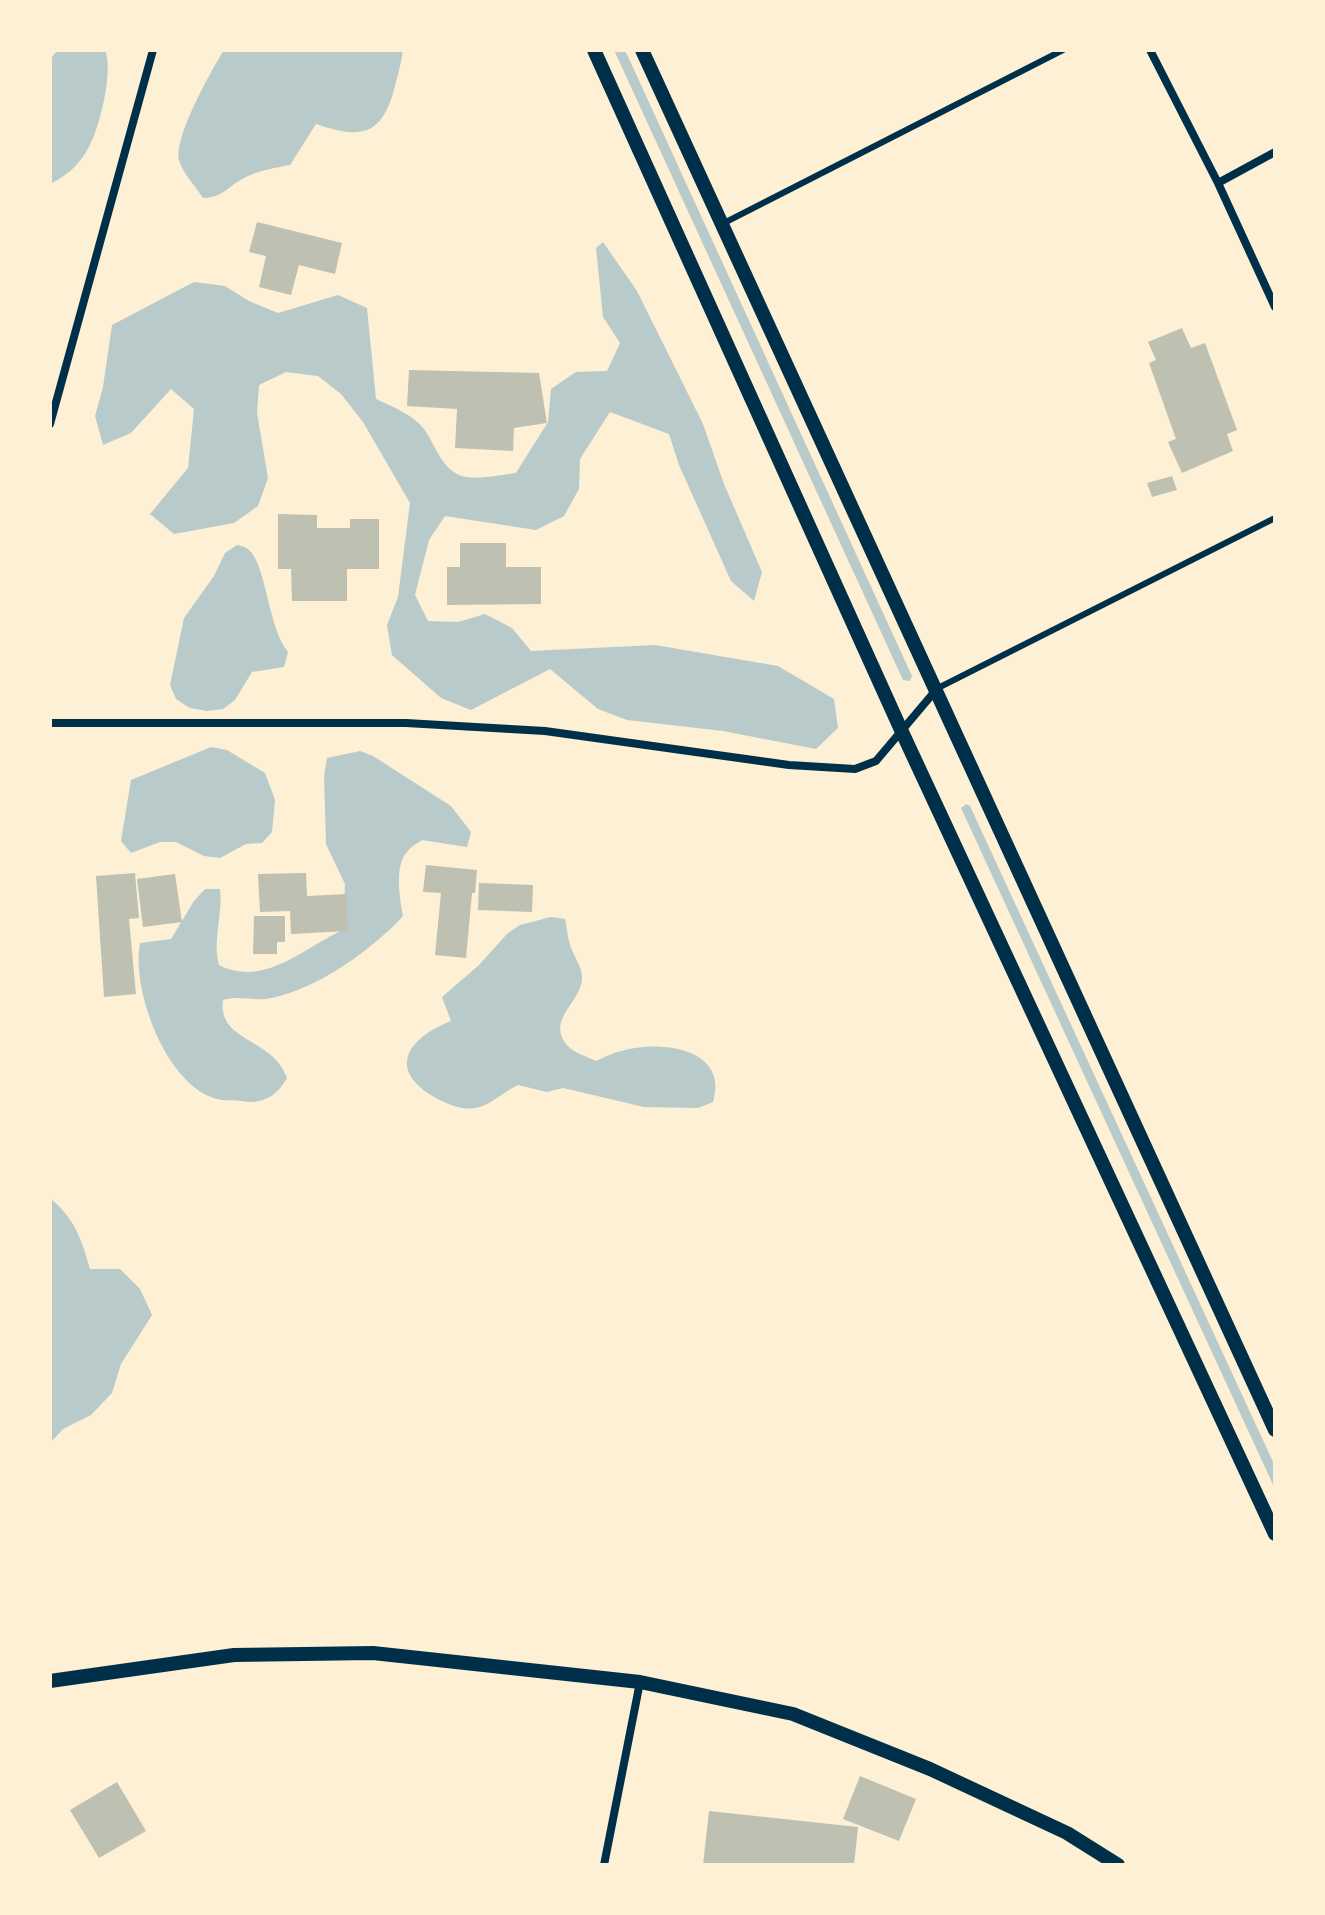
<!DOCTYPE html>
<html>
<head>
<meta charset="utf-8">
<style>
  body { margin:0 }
  #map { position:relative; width:1325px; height:1915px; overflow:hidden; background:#fdf0d5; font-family:Cabin,sans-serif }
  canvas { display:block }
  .frame { position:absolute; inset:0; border:52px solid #fdf0d5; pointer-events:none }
</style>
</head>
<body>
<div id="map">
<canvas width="1325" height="1915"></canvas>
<div class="frame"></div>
</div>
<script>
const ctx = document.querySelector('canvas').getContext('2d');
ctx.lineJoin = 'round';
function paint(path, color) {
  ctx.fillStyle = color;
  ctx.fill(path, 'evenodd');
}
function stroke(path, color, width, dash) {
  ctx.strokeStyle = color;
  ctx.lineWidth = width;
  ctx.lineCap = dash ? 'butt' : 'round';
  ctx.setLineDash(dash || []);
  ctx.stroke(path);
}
const green = new Path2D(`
  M58,50H105C114,71 99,133 86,152C77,167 66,176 50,184V59Z
  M224,50H403C401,65 397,78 393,93C380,138 357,138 316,124L290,165C275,168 259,170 244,178C227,187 224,197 203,198C196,187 182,172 179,160C174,137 211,71 224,50Z
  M614,50H625L912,676L910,681L903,680Z
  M603,242L637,291L703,424L724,484L762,572L754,601L731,581L679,465L669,434L610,412L580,459L579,489L564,516L536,530L445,516L429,540L415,595L428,621L458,622L485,614L512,628L531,651L655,645L778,666L834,699L838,728L816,749L723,731L627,720L598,709L550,669L471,710L441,698L392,655L387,625L398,597L410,503L363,422L341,394L318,376L286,372L259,385L257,413L268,478L258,506L234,523L174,534L150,514L188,468L194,409L171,389L131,433L103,445L95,416L103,387L112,325L194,282L225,286L249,301L278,313L338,295L367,308L376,399C393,407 412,414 424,429C435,444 440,466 459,475C473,481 501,475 516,473L548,422L551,389L576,372L607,371L620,343L603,317L596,248Z
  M237,545C241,546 246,547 249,550C266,564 268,628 288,652L284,667L252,672L235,700L223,709L207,711L190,708L176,699L170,685L184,618L214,576L225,553Z
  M211,747L227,750L265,773L275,800L272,832L262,843L246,844L220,858L204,856L176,842H160L131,853L121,841L131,780Z
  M360,751L373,756L451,806L471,832L467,847L422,840C418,843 410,847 407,852C394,866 400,899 403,916C372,950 318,988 272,998C255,1002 241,995 223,1000C217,1042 274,1038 287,1078C277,1096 262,1105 242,1101C234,1100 224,1101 217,1099C166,1086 131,989 140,943L171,939L194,901L205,889H220C223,915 212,940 219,965C264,988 303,948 343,930L345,884L326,844L324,776L327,758Z
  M966,804L970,806L1275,1466V1489L961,808Z
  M551,917L565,919C567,929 568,941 572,950C576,960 582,967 582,979C581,1002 545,1021 568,1046C574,1053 588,1057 596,1061C605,1057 615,1052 625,1050C663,1040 729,1049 713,1102L698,1108L644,1107L563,1088L547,1092L518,1085C504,1091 490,1106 475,1108C460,1110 447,1104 434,1097C385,1068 410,1037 451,1021L442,997L478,966L508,933L520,925Z
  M50,1198C75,1219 81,1238 90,1269H120L140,1289L152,1315L121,1364L112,1393L91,1415L63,1429L50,1443Z`);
const building = new Path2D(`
  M257,222L342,243L335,274L299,265L291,295L259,287L266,256L249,252Z
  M1182,328L1191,348L1205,343L1237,430L1227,434L1233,451L1182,473L1168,442L1176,439L1149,363L1156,360L1148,342Z
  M409,370L539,373L547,423L514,428L513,451L455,448L457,409L407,406Z
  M1172,476L1177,490L1152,497L1147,483Z
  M278,514L317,515V528H350V519H379V569H347V601H292L291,569H278Z
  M460,543H506V567H541V604L447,605V567H460Z
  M426,865L477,870L475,893H472L466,958L435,955L441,893L423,892Z
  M135,873L139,918L129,919L136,994L104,997L96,876Z
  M306,873L307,896L346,894L348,931L291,934L290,911L260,912L258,874Z
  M175,874L182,922L143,927L137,879Z
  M479,883L533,885L532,912L478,910Z
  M254,916H285V942H277V954H253Z
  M860,1776L916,1799L899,1841L843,1819Z
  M117,1782L146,1831L99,1858L70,1810Z
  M709,1811L858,1827L854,1865H703Z`);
const service = new Path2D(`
  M722,224L1063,50
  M936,689L1275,518`);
const minor = new Path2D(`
  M1150,50L1218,183L1275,307
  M1218,183L1275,152
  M50,424L153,50
  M50,723H406L545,731L789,765L855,769L876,761L936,690
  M604,1865L640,1682`);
const tertiary = new Path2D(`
  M594,50L902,732L1275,1534
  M642,50L1275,1430
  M50,1681L234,1655L373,1653L640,1682L793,1714L930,1769L1067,1833L1118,1865`);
paint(green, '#b9caca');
paint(building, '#bec0b2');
stroke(service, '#003049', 6);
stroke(minor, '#003049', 8);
stroke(tertiary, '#003049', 14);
</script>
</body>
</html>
